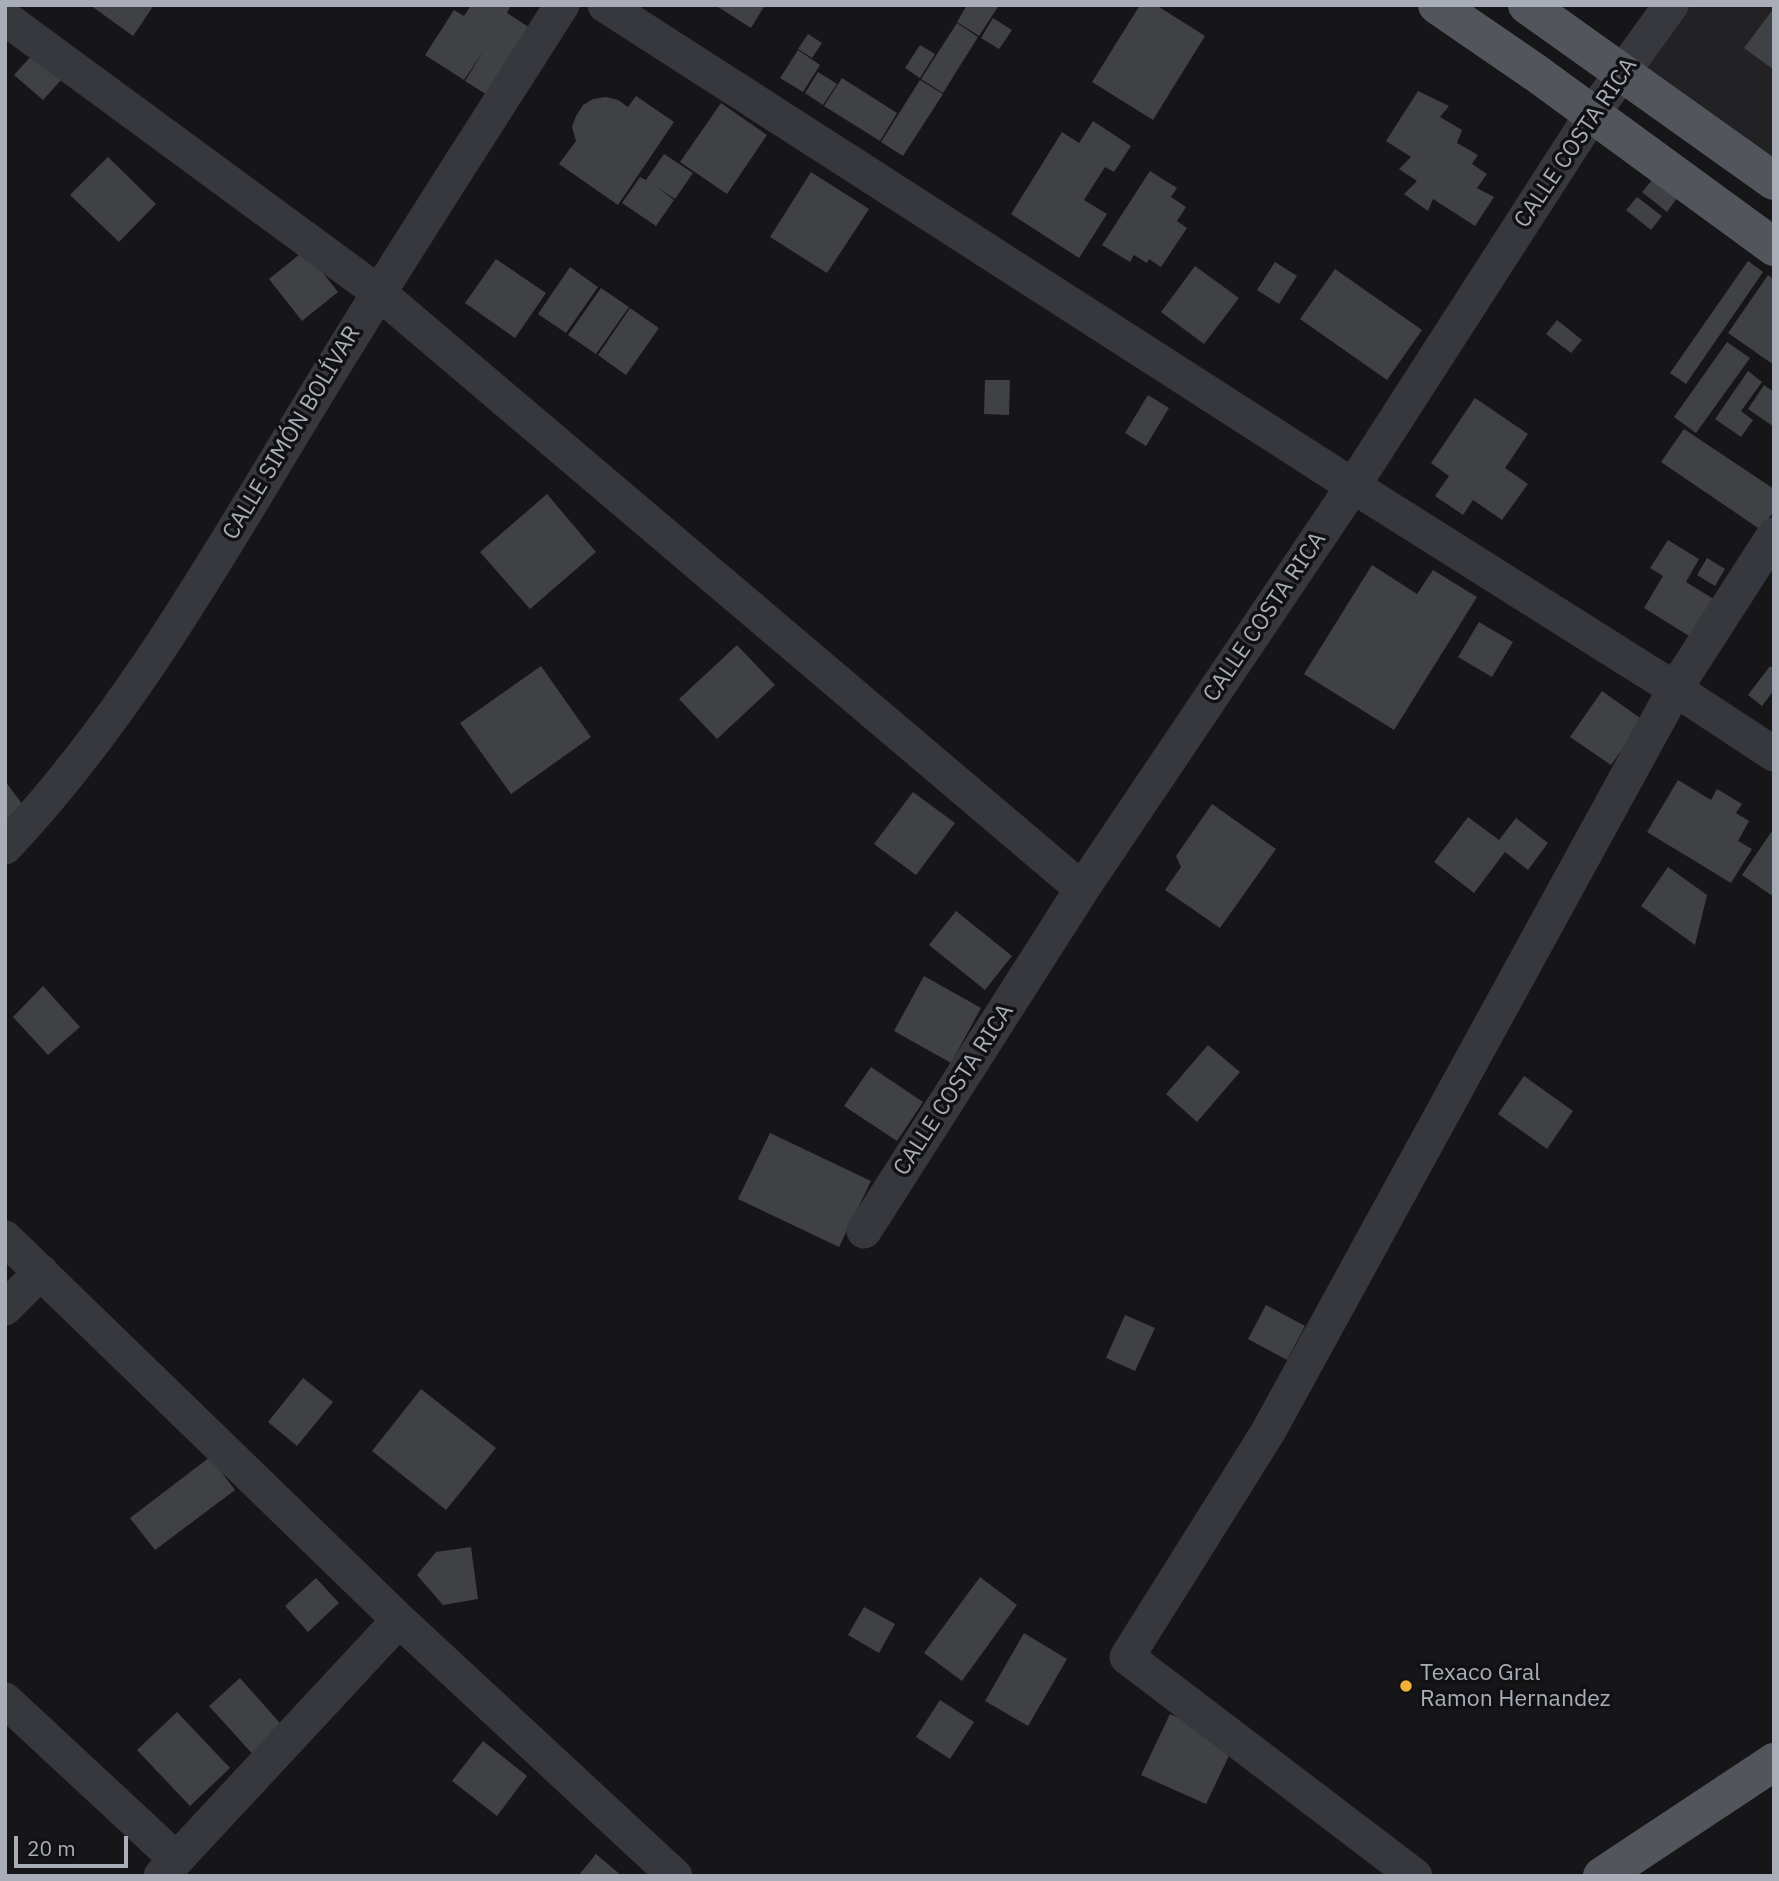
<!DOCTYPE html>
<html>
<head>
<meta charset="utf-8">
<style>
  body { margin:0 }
  #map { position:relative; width:1779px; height:1881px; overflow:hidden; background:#161618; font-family:"IBM Plex Sans",sans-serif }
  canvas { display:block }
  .frame { position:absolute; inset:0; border:7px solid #a8adb8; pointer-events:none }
  .scale { position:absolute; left:14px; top:1836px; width:114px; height:32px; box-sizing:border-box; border:4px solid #a8adb8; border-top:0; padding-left:9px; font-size:21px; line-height:24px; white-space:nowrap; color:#a8adb8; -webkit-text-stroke:5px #111113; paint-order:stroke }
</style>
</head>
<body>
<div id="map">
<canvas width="1779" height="1881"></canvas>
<div class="frame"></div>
<div class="scale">20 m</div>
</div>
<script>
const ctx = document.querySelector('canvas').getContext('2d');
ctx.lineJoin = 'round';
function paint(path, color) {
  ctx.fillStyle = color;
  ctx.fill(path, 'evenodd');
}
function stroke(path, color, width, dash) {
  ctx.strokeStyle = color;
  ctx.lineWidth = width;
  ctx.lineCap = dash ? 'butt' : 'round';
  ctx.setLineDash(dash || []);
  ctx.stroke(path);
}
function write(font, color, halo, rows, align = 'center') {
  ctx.font = font + ' "IBM Plex Sans",sans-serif';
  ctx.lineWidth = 7;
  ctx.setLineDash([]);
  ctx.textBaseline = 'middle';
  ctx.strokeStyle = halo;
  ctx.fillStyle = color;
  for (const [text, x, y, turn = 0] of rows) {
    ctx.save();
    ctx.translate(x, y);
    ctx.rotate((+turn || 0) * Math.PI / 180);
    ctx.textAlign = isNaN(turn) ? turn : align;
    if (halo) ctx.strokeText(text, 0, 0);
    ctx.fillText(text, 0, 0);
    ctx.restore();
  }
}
const built = new Path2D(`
  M1671,5H1774V180L1622,72Z`);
const building = new Path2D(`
  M90,5H154L133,36Z
  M471,5H507L510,7L507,13L535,31L492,98L465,81L484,50L464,80L425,55L454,10L464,16Z
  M715,5H765L751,28Z
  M967,5H999L979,36L957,22Z
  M1140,5H1156L1205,36L1153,120L1092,82Z
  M1774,8V70L1744,48Z
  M993,18L1012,30L999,49L981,38Z
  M957,23L978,37L943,93L921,79Z
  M808,34L822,43L812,58L798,49Z
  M920,45L935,54L920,78L905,68Z
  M798,50L820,65L803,92L780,78Z
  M33,54L62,79L43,100L14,75Z
  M818,72L837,84L823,105L805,93Z
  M842,78L897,113L880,141L824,106Z
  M920,80L943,94L903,156L881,142Z
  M1418,91L1449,106L1440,117L1462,130L1457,143L1478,155L1472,164L1487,174L1477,188L1494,197L1475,226L1433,199L1428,211L1404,194L1417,181L1399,169L1411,157L1386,141Z
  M636,96L674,122L618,205L559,164L576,141L572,127L576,116L583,105L593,99L606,97L618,100L628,107Z
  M721,103L767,135L727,194L680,162Z
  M1093,121L1131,146L1114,172L1105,167L1084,200L1107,214L1079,258L1011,214L1062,132L1079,143Z
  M664,154L693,173L675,199L657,187L674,200L656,226L622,203L640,177L646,180Z
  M108,157L156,204L119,242L70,195Z
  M1150,171L1177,188L1171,197L1186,207L1177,221L1187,228L1161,267L1149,259L1147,263L1134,255L1130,262L1102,245Z
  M811,172L869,209L827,273L770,237Z
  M1653,179L1677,198L1667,212L1642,192Z
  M1637,197L1662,216L1651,230L1626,210Z
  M305,250L338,292L302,321L269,279Z
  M496,259L546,293L515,338L465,303Z
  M1748,261L1763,272L1686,384L1670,373Z
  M1275,262L1297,276L1279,304L1257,290Z
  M1195,266L1239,298L1204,344L1161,312Z
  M570,267L598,287L566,333L538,314Z
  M1335,269L1422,330L1387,380L1300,319Z
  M1768,275L1774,280V365L1728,333Z
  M601,288L629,307L596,354L568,335Z
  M630,308L659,328L626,375L598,355Z
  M1557,320L1582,340L1571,353L1546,334Z
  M1727,342L1750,358L1696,433L1674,417Z
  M1748,371L1762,382L1741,411L1753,420L1741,437L1715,419Z
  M985,380H1010L1009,415L984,414Z
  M1764,385L1774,392V427L1748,409Z
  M1148,395L1169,408L1146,446L1125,433Z
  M1475,398L1528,434L1505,468L1528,484L1502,520L1473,500L1463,515L1435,496L1449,476L1431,463Z
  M1684,429L1774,489V511L1761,530L1661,462Z
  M547,494L596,552L530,609L480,552Z
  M1668,540L1699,559L1686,582L1717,601L1694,639L1644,608L1663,576L1650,568Z
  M1707,558L1725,569L1715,586L1697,575Z
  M1372,565L1417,594L1433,570L1477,597L1394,730L1304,674Z
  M1479,622L1513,642L1492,677L1458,657Z
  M737,645L775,685L717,739L679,699Z
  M541,666L591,737L511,794L460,723Z
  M1770,666L1774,669V690L1762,706L1748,695Z
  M1602,691L1643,720L1611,765L1570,737Z
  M1678,780L1711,800L1717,789L1742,804L1736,813L1749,821L1738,841L1752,849L1731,883L1647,832Z
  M5,781L26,809L5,824Z
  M913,792L955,823L916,875L874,844Z
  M1212,804L1276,849L1220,928L1165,890L1181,867L1176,856Z
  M1468,817L1499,840L1516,818L1548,843L1528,870L1505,852L1474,893L1434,862Z
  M1774,828V897L1742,875Z
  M1668,867L1707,895L1695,945L1641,906Z
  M956,911L1012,956L985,990L929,945Z
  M924,976L981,1008L951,1063L894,1031Z
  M43,986L80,1027L48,1055L13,1017Z
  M1208,1045L1240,1072L1197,1122L1166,1094Z
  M871,1067L923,1102L897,1141L844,1106Z
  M1524,1076L1573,1111L1547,1149L1498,1114Z
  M770,1133L871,1181L839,1247L738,1199Z
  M1266,1305L1305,1326L1287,1360L1248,1339Z
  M1125,1315L1155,1328L1135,1371L1106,1358Z
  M303,1378L333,1402L297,1446L268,1422Z
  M421,1389L496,1448L446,1510L372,1451Z
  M210,1457L235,1490L155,1550L130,1518Z
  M471,1547L478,1599L443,1605L417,1575L436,1552Z
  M980,1577L1017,1605L962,1681L924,1653Z
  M316,1578L339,1603L308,1632L285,1606Z
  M864,1607L895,1624L879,1653L848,1635Z
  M1024,1633L1067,1659L1028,1726L985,1701Z
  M240,1678L287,1731L257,1759L209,1706Z
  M940,1700L974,1722L950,1759L916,1737Z
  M177,1712L230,1768L190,1806L137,1750Z
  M1170,1714L1235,1743L1206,1804L1141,1775Z
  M483,1741L527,1776L497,1816L452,1781Z
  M596,1854L622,1876H578Z`);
const minor = new Path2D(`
  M605,5L1353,486L1675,689L1774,754
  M5,18L378,292L1082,889
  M5,847C127,718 216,559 308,408C390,272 477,139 562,5
  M864,1231L1082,889L1353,486L1591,116L1671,5
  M5,1238L399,1620L675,1876
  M5,1308L41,1272
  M5,1700L176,1859
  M161,1876L399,1620
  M1415,1876L1127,1657L1268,1432L1675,689L1774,535`);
const primary = new Path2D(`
  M1437,5L1536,73L1774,247
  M1527,5L1774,181
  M1602,1876L1774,1762`);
const markers = [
  [1406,1686,7,"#f2b134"]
];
const streetNames = [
  ["CALLE COSTA RICA",1576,143,-56],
  ["CALLE SIMÓN BOLÍVAR",292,433,-59],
  ["CALLE COSTA RICA",1265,617,-56],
  ["CALLE COSTA RICA",954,1090,-57]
];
const poiNames = [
  ["Texaco Gral",1420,1673],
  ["Ramon Hernandez",1420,1699]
];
paint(built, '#222225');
paint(building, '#404145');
stroke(minor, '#37383d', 35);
stroke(primary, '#53555c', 38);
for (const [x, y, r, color] of markers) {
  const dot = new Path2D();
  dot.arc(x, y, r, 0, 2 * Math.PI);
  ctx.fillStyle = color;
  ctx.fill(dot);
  stroke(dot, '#111113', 2.5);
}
write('23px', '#a8adb8', '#111113', streetNames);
write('23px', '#a8adb8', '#111113', poiNames, 'left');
</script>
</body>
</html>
